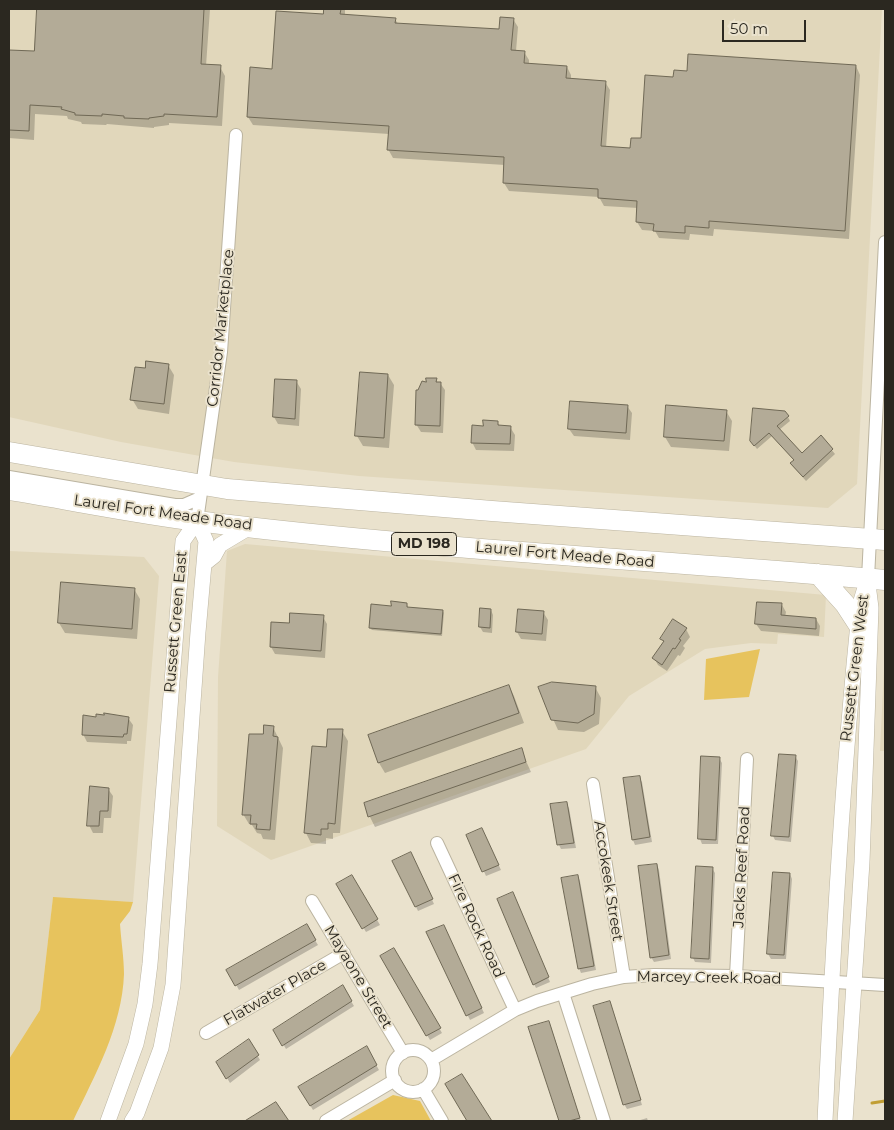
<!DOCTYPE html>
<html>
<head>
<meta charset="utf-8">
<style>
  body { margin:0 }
  #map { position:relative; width:894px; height:1130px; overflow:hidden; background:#eae2cd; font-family:Montserrat,sans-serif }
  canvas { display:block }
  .frame { position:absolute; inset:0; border:10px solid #2b2820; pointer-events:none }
  .scale { position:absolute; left:722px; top:20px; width:84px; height:22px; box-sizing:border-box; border:2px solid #2b2820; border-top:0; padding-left:6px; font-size:15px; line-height:18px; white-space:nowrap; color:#2b2820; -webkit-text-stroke:4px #eae2cd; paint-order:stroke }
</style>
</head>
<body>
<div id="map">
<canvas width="894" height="1130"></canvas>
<div class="frame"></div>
<div class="scale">50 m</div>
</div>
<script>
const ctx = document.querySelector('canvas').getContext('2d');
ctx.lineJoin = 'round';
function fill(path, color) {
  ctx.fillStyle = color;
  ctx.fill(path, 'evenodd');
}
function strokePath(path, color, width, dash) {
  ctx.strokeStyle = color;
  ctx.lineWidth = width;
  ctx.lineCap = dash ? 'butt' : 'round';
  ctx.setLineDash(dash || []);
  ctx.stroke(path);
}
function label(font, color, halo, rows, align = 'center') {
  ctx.font = font + ' Montserrat,sans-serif';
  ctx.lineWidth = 4;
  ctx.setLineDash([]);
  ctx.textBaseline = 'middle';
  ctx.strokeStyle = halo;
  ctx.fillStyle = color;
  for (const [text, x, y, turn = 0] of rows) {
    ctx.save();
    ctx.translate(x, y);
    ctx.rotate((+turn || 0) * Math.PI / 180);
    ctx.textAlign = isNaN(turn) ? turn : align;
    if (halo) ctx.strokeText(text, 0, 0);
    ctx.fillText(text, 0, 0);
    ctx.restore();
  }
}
const built = new Path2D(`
  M 9,9 L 882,9 L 857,484 L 828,508 L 359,476 L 234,462 L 121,442 L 9,417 Z
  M 245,544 L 826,595 L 824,637 L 778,634 L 777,644 L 751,643 L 705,649 L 629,696 L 586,749 L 271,860 L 217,826 L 218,677 L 227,551 Z
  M 9,551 L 144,557 L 159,576 L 133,902 L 53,898 L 40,1010 L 9,1059 Z
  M 885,648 L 885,751 L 880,751 Z`);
const green = new Path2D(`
  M 760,649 L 749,697 L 704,700 L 706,659 Z
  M 53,897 L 133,902 L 130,911 L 120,924 C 121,940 124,958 124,974 C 122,1027 95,1075 73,1121 L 9,1121 L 9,1059 L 40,1010 Z
  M 393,1095 L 420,1101 L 431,1121 L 347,1121 Z`);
const shadow = new Path2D(`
  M 38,9 L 210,9 L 206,66 L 220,67 L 225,76 L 222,126 L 169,123 L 169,125 L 154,127 L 154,128 L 107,124 L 106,125 L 82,124 L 81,122 L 68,119 L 67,116 L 35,114 L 34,140 L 9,138 L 9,51 L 35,53 Z
  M 325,9 L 345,9 L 345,16 L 395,19 L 398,24 L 500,31 L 513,19 L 518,27 L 516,51 L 524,52 L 529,60 L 529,64 L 567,67 L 571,75 L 571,80 L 605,82 L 610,90 L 606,148 L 631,149 L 642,140 L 675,78 L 856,66 L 860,75 L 849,239 L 714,229 L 713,236 L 690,234 L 689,240 L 659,238 L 655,231 L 642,230 L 637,222 L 638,208 L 604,206 L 599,197 L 509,191 L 504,183 L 505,165 L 393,158 L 388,149 L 389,134 L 253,125 L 248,117 L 273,70 L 325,15 Z
  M 168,365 L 174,375 L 169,414 L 138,409 L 132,399 L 146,370 Z
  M 388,375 L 394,385 L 389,448 L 363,446 L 357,436 Z
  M 436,380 L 438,383 L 440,383 L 445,390 L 443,433 L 421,432 L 416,424 L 427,383 Z
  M 296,381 L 301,389 L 299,426 L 278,424 L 274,417 Z
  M 627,406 L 632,413 L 630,440 L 574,436 L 569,429 Z
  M 726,411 L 732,421 L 729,451 L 671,447 L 665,437 Z
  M 788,417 L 790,421 L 779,430 L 802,455 L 821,437 L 835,454 L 806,481 L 791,464 L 795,461 L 772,436 L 757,449 L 754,445 Z
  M 497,422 L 500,427 L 510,427 L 515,435 L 514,451 L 476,450 L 472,442 L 484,427 Z
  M 134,589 L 140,599 L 137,639 L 65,633 L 59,623 Z
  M 407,604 L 408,608 L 443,611 L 444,613 L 442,636 L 372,630 L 370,628 L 392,607 Z
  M 782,605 L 786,612 L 785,617 L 816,619 L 820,626 L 819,636 L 761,631 L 756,624 Z
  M 491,610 L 493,615 L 492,633 L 483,632 L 480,627 Z
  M 543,612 L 548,620 L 546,641 L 521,639 L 517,632 Z
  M 323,617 L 327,624 L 325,658 L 275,654 L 271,647 L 290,625 Z
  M 686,629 L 690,637 L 683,646 L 685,648 L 680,656 L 678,655 L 667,671 L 658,665 L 654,658 L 664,643 L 662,639 Z
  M 509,686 L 514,696 L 524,723 L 385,773 L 379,763 L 370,735 Z
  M 595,687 L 601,698 L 599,724 L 584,732 L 558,730 L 553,719 Z
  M 97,718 L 128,718 L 133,725 L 131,741 L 127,741 L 127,744 L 87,742 L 83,734 Z
  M 273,727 L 283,748 L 275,840 L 263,839 L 261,834 L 257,833 L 252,825 L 249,824 L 243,814 Z
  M 342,731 L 348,741 L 340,833 L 333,833 L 333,839 L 326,838 L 326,844 L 311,843 L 306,833 L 327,748 Z
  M 521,750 L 531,772 L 375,827 L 370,817 L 365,804 Z
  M 795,756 L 798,761 L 791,842 L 775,840 L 773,836 Z
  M 719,758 L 722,763 L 718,844 L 702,844 L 700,839 Z
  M 639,778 L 642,782 L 652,842 L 635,845 L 633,840 L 624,779 Z
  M 108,789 L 113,796 L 111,818 L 104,818 L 103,833 L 93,833 L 89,825 Z
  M 566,803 L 569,808 L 576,848 L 561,849 L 559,845 Z
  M 484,834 L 501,870 L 486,876 L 468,836 Z
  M 413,859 L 434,904 L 418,911 L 394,861 Z
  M 657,865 L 659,870 L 671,959 L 654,962 L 651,957 Z
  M 712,868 L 715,873 L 711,963 L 695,962 L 693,958 Z
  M 774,873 L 790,874 L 792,879 L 786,959 L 771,959 L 768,954 Z
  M 352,876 L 380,925 L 366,932 L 338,885 Z
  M 578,876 L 580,881 L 596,970 L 581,973 L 579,968 Z
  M 515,898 L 550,982 L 536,988 L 534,984 Z
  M 306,926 L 318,945 L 239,990 L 228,970 Z
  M 446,931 L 484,1013 L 470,1020 L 427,933 Z
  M 394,950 L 442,1033 L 430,1040 L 381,956 Z
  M 342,986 L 354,1006 L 286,1049 L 275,1030 Z
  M 610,1002 L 642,1105 L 627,1109 L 624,1104 Z
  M 549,1022 L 551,1027 L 581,1121 L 560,1121 L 530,1028 Z
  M 249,1041 L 260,1060 L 230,1083 L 218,1063 Z
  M 366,1047 L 379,1070 L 313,1110 L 299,1087 Z
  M 647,1118 L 648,1121 L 637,1121 Z`);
const stream = new Path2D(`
  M 872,1103 L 885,1101`);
const building = new Path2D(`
  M 37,9 L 204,9 L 201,64 L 221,65 L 217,117 L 164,114 L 164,116 L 149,118 L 149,119 L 124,118 L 124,116 L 102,114 L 102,116 L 75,115 L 75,113 L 61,109 L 62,107 L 30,105 L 29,131 L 9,130 L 9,50 L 34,51 Z
  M 324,9 L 341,9 L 340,14 L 396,18 L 395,23 L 499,29 L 500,17 L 514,18 L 511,50 L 525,51 L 524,63 L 567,66 L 566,78 L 606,81 L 601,146 L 630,148 L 631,138 L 641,138 L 645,75 L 673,77 L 674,70 L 687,71 L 688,54 L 856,65 L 845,231 L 709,221 L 709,228 L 685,226 L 685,233 L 653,231 L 654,224 L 636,222 L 637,201 L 598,198 L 598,189 L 503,183 L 504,157 L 387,150 L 389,126 L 247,117 L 250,67 L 272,69 L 276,11 L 323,14 Z
  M 146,361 L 169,364 L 164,404 L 130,400 L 135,367 L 145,368 Z
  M 360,372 L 388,374 L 384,438 L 355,436 Z
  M 426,378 L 437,378 L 436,382 L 441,382 L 440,426 L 415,425 L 416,390 L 418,390 L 422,381 L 426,382 Z
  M 275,379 L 297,380 L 295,419 L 273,417 Z
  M 570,401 L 628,405 L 626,433 L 568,429 Z
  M 666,405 L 727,410 L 724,441 L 664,437 Z
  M 753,408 L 785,411 L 789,416 L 777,426 L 802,453 L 821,435 L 833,449 L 803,477 L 790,463 L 794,460 L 769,433 L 754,446 L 750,441 Z
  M 483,420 L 498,421 L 498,425 L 511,426 L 510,444 L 471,443 L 472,425 L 483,426 Z
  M 61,582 L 135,588 L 132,629 L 58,623 Z
  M 391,601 L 407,603 L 407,607 L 443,610 L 441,634 L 369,628 L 371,604 L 391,606 Z
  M 757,602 L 782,603 L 781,615 L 816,618 L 816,629 L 755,624 Z
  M 480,608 L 491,609 L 490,628 L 479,627 Z
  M 518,609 L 544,611 L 542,634 L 516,632 Z
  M 290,613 L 324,615 L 321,651 L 270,647 L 271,622 L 289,623 Z
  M 673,619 L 687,628 L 679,639 L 681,640 L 675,649 L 673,648 L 662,665 L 652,658 L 664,641 L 660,639 Z
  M 552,682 L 596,686 L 594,714 L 578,723 L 551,720 L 538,687 Z
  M 509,685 L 519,713 L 378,763 L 368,735 Z
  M 104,713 L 129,717 L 127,734 L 124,734 L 123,737 L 82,735 L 83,715 L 96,717 L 96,714 L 104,715 Z
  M 264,725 L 274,726 L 273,736 L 278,737 L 270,830 L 256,829 L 257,824 L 250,824 L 251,815 L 242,815 L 249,734 L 263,734 Z
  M 328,729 L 343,729 L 335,824 L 328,823 L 328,829 L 321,829 L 321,835 L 304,833 L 312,746 L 326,747 Z
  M 522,748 L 526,762 L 368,817 L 364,803 Z
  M 779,754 L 796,755 L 789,837 L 771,836 Z
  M 701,756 L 720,757 L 716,840 L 698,839 Z
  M 640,776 L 650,837 L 632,840 L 623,778 Z
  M 90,786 L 109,788 L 108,811 L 100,811 L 99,826 L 87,826 Z
  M 567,802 L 574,843 L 557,845 L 550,804 Z
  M 482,828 L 499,865 L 482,872 L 466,835 Z
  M 411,852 L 433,899 L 415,907 L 392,861 Z
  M 657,864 L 669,955 L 650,958 L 638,866 Z
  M 696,866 L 713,867 L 709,959 L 691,958 Z
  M 773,872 L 790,873 L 784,955 L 767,954 Z
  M 352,875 L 378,919 L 362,929 L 336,884 Z
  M 578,875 L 594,966 L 578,969 L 561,878 Z
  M 513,892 L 549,977 L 533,985 L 497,899 Z
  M 307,924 L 316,940 L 235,986 L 226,970 Z
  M 444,925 L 482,1008 L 466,1016 L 426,932 Z
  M 394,948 L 441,1028 L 426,1036 L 380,956 Z
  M 343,985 L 352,1001 L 282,1046 L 273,1030 Z
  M 610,1001 L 641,1100 L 623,1105 L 593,1006 Z
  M 549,1021 L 580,1118 L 569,1121 L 559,1121 L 528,1027 Z
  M 249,1039 L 259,1055 L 226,1079 L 216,1062 Z
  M 367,1046 L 377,1065 L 310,1106 L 298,1087 Z
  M 462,1074 L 492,1121 L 467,1121 L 445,1084 Z
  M 276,1102 L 289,1121 L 245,1121 Z`);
const minor = new Path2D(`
  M 9,477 L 175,505 L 184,505 L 200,498
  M 197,521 L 221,352 L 236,135
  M 868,578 L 885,242
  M 593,784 L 624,977
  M 437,843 L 515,1010
  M 312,901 L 403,1053
  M 736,976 L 747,759
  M 563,993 L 604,1121
  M 206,1033 L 344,953
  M392 1071a21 21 0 1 1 42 0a21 21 0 1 1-42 0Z
  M 431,1060 L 515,1010 L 537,1001 L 592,984 L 624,977 L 654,975 L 736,976 L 885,985
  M 423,1089 L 442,1121
  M 326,1121 L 395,1080`);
const tertiary = new Path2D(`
  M 204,564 L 214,556 L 220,545 L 250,527
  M 108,1121 L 136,1044 L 145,1004 L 150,964 L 183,541 L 197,521 L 206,541 L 198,632 L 173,985 L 161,1048 L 137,1113 L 132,1121
  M 825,1121 C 833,948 842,776 860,604 L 868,578
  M 845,1121 L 862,862 L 871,608 L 868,584`);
const primary = new Path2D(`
  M 9,452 L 227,489 L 492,511 L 885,540
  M 9,490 C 71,500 134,513 197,521 C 425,550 656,559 885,580
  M 818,574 L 845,604 L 858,624`);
const shields = [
  [424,544,65]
];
const shieldNames = [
  ["MD 198",424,544]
];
const streetNames = [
  ["Corridor Marketplace",221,328,-84],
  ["Laurel Fort Meade Road",163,513,8],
  ["Laurel Fort Meade Road",565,555,5],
  ["Russett Green East",176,622,-85],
  ["Russett Green West",855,668,-83],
  ["Jacks Reef Road",742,867,-87],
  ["Accokeek Street",608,881,81],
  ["Fire Rock Road",476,926,65],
  ["Mayaone Street",358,977,59],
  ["Marcey Creek Road",709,978,1],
  ["Flatwater Place",275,993,-30]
];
fill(built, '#e1d7bb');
fill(green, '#e7c35d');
fill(shadow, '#0003');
strokePath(stream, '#c19e33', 3);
fill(building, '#b3ab97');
strokePath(building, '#706956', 1);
strokePath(minor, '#bbb4a0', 14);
strokePath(tertiary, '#bbb4a0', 16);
strokePath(primary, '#bbb4a0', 21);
strokePath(minor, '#fff', 12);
strokePath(tertiary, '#fff', 15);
strokePath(primary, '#fff', 20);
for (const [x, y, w] of shields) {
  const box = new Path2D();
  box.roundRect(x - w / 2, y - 11.5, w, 23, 4);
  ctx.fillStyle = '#eae2cd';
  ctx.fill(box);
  strokePath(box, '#2b2820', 1);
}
label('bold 14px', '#2b2820', null, shieldNames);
label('15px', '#2b2820', '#eae2cd', streetNames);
</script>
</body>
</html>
